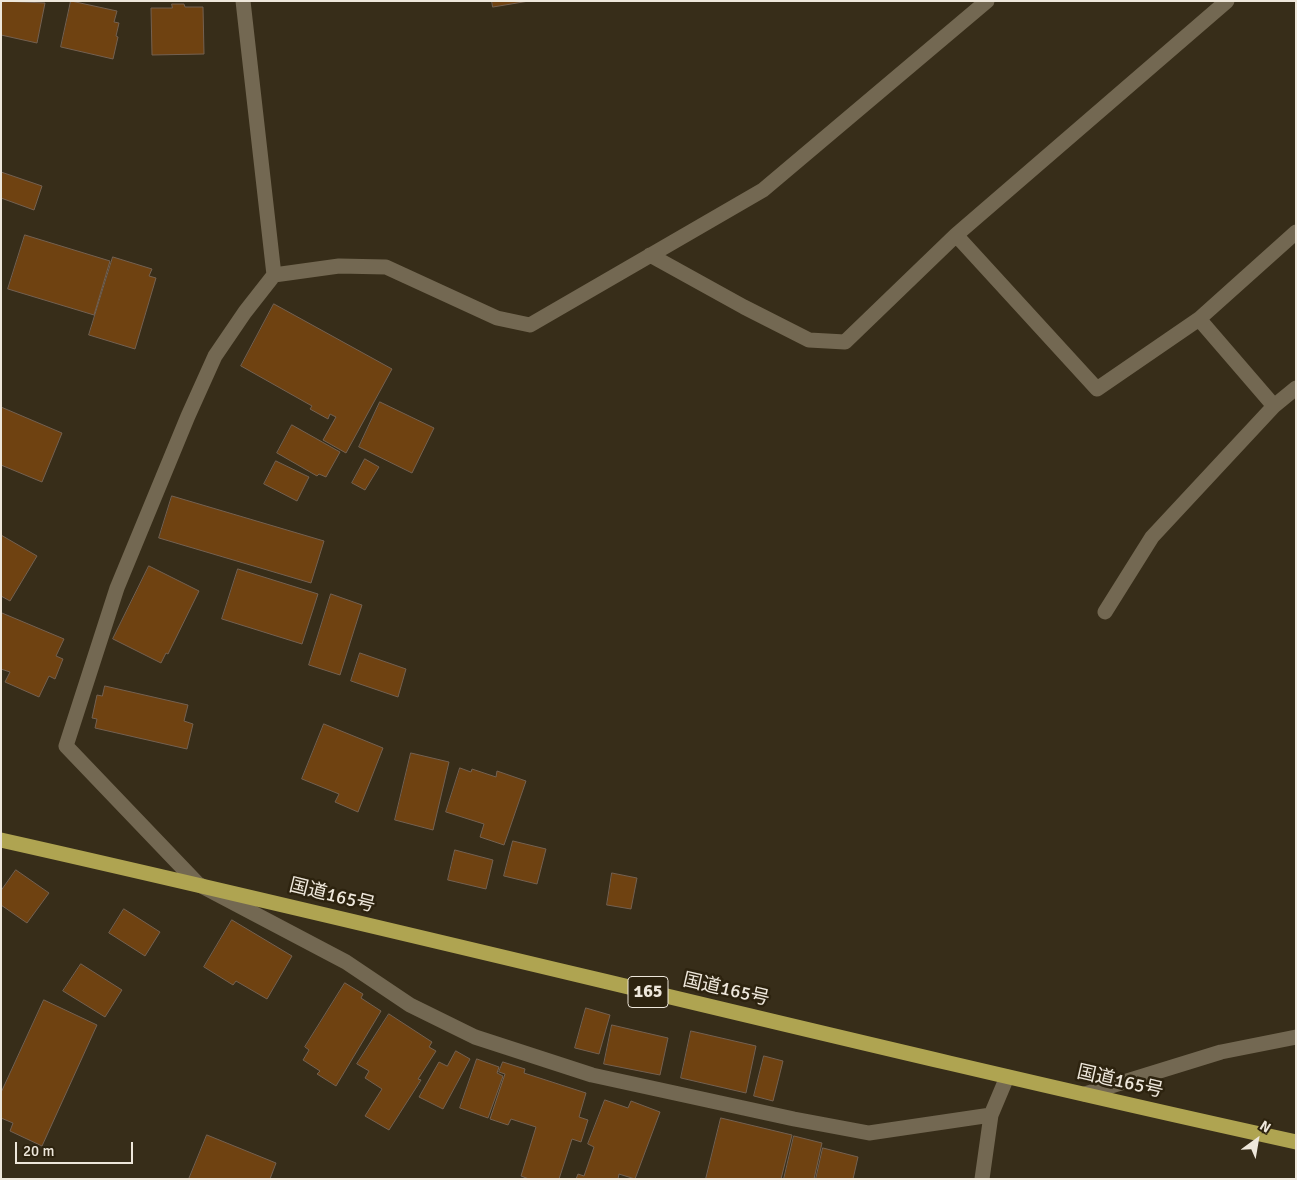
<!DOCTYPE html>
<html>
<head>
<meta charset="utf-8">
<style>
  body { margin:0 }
  #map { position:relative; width:1297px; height:1180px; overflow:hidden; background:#372d19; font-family:Signika,sans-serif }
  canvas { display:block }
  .frame { position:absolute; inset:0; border:2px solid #eee7db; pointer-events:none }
  .north { position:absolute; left:1232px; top:1115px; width:50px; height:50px; -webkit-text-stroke:4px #2d230f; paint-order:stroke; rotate:32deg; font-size:14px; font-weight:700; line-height:20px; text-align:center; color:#eee7db }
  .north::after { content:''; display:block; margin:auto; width:18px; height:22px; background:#eee7db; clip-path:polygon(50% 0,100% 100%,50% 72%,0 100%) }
  .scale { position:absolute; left:15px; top:1142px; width:118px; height:22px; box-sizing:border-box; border:2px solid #eee7db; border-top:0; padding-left:6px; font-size:15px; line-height:18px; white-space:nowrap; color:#eee7db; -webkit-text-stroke:4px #2d230f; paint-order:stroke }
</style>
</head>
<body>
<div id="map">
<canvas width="1297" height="1180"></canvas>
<div class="frame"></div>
<div class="north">N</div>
<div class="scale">20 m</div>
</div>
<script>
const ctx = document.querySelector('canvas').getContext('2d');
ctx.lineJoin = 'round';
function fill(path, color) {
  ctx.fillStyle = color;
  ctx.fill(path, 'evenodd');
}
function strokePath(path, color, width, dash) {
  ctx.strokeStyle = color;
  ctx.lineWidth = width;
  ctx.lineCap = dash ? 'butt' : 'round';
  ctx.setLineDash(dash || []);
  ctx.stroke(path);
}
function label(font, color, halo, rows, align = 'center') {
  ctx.font = font + ' Signika,"Noto Sans JP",sans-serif';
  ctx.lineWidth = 5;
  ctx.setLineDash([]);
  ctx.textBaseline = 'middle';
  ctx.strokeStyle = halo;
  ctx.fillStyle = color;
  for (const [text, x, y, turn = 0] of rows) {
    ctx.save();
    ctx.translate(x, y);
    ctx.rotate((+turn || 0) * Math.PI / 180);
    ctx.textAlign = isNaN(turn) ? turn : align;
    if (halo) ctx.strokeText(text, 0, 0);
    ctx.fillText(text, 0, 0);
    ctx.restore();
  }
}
const building = new Path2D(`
  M 1,1 L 45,3 L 37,43 L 1,35 Z
  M 71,1 L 117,11 L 114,22 L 119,23 L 116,36 L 118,37 L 113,59 L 61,47 Z
  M 492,1 L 529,1 L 493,7 Z
  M 172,4 L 184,4 L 185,7 L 203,7 L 204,54 L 152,55 L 151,8 L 172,8 Z
  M 1,172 L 42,186 L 34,210 L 1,198 Z
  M 25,235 L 110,261 L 94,315 L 8,289 Z
  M 113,257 L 152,269 L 149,276 L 156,278 L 135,349 L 89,335 Z
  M 274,304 L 392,369 L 346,453 L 323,440 L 336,417 L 330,414 L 328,419 L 310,409 L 312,406 L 241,366 Z
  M 380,402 L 434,428 L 412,473 L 359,447 Z
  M 1,407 L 62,433 L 42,482 L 1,465 Z
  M 292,425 L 340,452 L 326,477 L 319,474 L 317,476 L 277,453 Z
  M 365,459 L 379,467 L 365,490 L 352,483 Z
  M 276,461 L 309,477 L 297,501 L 264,484 Z
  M 172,496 L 324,541 L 311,583 L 159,538 Z
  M 1,535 L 37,556 L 10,601 L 1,596 Z
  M 149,566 L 199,591 L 168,654 L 166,653 L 161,663 L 113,639 Z
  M 238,569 L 318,594 L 302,644 L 222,619 Z
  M 331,594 L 362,605 L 340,675 L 309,665 Z
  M 2,613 L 64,639 L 56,656 L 63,659 L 55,679 L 49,676 L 39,697 L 5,682 L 10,672 L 1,669 Z
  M 360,653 L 406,669 L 398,697 L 351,681 Z
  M 105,686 L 188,705 L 184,721 L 193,724 L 187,749 L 95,728 L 97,719 L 92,718 L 97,695 L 102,696 Z
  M 324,724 L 383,748 L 358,812 L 335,802 L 339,794 L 302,779 Z
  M 411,753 L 449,762 L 433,830 L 395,820 Z
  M 460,768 L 471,772 L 472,769 L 496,777 L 497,771 L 526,781 L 504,845 L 480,837 L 484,824 L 446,812 Z
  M 513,841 L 546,849 L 537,884 L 504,876 Z
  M 455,850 L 493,860 L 486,889 L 448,880 Z
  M 16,870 L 49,893 L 27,923 L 1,905 L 1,891 Z
  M 612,873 L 637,878 L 631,909 L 607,905 Z
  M 124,909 L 160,932 L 145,956 L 109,933 Z
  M 232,920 L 292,956 L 267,999 L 236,981 L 233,985 L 204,967 Z
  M 81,964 L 122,990 L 105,1017 L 63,991 Z
  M 345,983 L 363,994 L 361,998 L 381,1011 L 336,1086 L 317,1074 L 320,1071 L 303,1060 L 309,1050 L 305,1047 Z
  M 44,1000 L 97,1025 L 42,1146 L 10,1131 L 13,1123 L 1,1118 L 1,1093 Z
  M 586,1008 L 610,1015 L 599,1054 L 575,1048 Z
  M 389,1014 L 432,1042 L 429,1047 L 436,1051 L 418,1079 L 421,1080 L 389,1130 L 365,1116 L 382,1089 L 365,1078 L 369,1071 L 357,1064 Z
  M 612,1025 L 668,1038 L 660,1075 L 604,1064 Z
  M 691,1031 L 756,1046 L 746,1093 L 681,1078 Z
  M 456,1051 L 470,1059 L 443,1109 L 419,1097 L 439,1062 L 447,1066 Z
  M 764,1056 L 783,1061 L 773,1101 L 754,1096 Z
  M 477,1059 L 499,1067 L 497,1073 L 503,1076 L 488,1118 L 460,1108 Z
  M 503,1062 L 525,1069 L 524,1073 L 586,1093 L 579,1117 L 588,1120 L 581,1142 L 572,1139 L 559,1179 L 529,1179 L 521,1176 L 536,1127 L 511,1119 L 508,1125 L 490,1119 L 505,1074 L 499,1072 Z
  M 605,1100 L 628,1108 L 631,1101 L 660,1112 L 635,1179 L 619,1174 L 618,1179 L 576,1179 L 578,1174 L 584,1176 L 594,1147 L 588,1144 Z
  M 721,1118 L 792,1135 L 781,1179 L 706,1179 Z
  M 207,1135 L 276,1163 L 270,1179 L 189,1179 Z
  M 794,1136 L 822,1143 L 814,1179 L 784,1179 Z
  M 823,1148 L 858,1157 L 853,1179 L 816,1179 Z`);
const street = new Path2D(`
  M 243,1 L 274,275 L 245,312 L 215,356 L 188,416 L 117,588 L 66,746 L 198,884 L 346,962 L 410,1005 L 475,1037 L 592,1075 L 794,1119 L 869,1133 L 991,1115
  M 956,235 L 1097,389 L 1199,319 L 1296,232
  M 650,255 L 744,307 L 809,340 L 845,342 L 956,235 L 1227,1
  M 274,275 L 339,266 L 386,267 L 497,318 L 530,325 L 763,190 L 987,1
  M 1199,319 L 1274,406
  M 1105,612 L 1152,537 L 1274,406 L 1296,388
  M 1085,1094 L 1221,1052 L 1296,1037
  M 982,1179 L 991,1115 L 1007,1077`);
const highway = new Path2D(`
  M 1,840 C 434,937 863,1047 1296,1142`);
const shields = [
  [648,992,40]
];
const shieldNames = [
  ["165",648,992]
];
const streetNames = [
  ["国道165号",332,896,14],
  ["国道165号",726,990,13],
  ["国道165号",1120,1082,13]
];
fill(building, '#6f4211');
strokePath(building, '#746151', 1);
strokePath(street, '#736852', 15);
strokePath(highway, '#afa451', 15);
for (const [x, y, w] of shields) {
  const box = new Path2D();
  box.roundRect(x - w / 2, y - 15.5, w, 31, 4);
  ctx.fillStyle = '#2d230f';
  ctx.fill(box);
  strokePath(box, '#eee7db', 1);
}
label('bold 18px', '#eee7db', null, shieldNames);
label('19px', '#eee7db', '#2d230f', streetNames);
</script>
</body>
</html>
